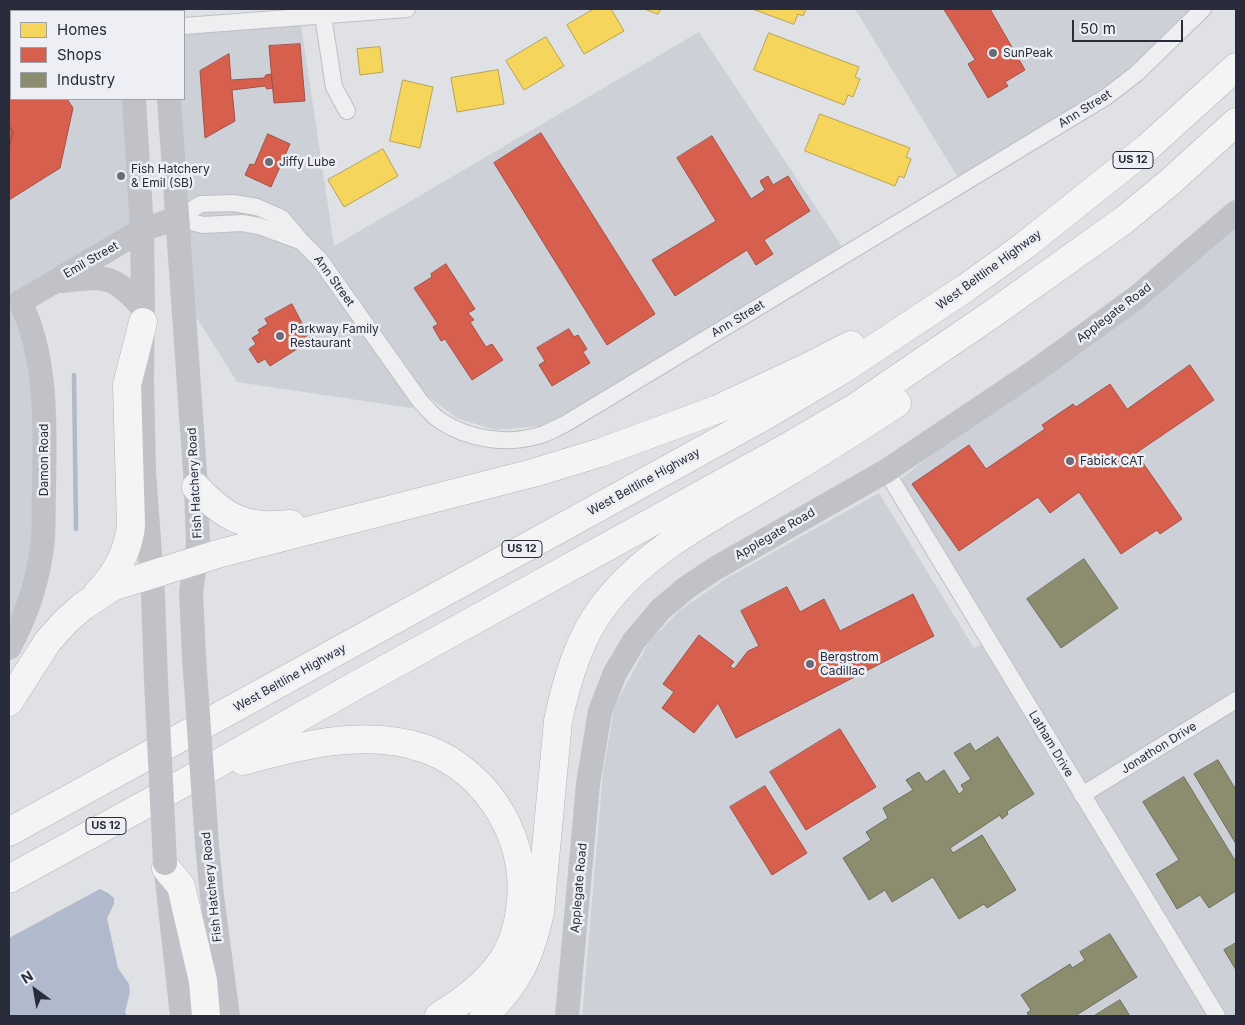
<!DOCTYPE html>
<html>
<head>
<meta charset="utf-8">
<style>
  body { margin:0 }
  #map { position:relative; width:1245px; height:1025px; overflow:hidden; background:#e0e1e4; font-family:Inter,sans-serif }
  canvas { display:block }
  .frame { position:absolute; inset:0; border:10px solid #292d3b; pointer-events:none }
  .legend { position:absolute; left:10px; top:10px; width:175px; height:90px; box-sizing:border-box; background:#edeff4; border:1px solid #9fa1aa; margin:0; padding:6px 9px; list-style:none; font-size:15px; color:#292d3b }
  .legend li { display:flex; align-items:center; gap:10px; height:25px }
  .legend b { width:25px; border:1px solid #9fa1aa }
  .north { position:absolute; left:10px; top:965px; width:50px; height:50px; -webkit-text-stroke:4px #edeff4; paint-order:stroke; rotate:328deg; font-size:14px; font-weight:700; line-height:20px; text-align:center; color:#292d3b }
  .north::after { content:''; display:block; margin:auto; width:18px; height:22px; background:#292d3b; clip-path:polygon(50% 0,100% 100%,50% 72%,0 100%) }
  .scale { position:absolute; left:1072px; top:20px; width:111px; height:22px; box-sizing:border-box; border:2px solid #292d3b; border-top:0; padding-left:6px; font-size:15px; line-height:18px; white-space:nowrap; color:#292d3b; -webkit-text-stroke:4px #edeff4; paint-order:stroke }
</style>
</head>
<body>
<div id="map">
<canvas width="1245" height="1025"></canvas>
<div class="frame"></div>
<ul class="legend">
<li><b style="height:14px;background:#f6d55c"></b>Homes</li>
<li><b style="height:14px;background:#d6604d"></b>Shops</li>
<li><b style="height:14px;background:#8c8c6e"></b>Industry</li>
</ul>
<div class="north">N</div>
<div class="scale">50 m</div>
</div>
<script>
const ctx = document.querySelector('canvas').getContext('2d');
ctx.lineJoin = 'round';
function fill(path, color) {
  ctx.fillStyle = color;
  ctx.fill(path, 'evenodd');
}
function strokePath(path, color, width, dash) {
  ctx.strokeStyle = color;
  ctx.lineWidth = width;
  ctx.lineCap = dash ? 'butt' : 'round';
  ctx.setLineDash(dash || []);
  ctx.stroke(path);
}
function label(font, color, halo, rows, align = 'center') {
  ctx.font = font + ' Inter,sans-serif';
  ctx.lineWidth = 5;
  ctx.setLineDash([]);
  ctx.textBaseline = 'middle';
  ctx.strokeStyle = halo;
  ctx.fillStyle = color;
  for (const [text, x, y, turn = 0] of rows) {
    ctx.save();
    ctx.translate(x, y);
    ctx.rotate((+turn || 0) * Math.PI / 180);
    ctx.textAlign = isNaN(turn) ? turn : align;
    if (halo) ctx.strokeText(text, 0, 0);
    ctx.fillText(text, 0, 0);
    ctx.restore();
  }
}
const built = new Path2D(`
  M 9,9 L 128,9 L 128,11 L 11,11 L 11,99 L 134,99 L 142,230 L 20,302 L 28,318 L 43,526 L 9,648 Z
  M 855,9 L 1203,9 L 1136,74 L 962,184 Z
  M 300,18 L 334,246 L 699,32 L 847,254 L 565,424 L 495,430 L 457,418 L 429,397 L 411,408 L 237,382 L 182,294 L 169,99 L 184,99 L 184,26 Z
  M 1236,212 L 1236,1016 L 582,1016 L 603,773 L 614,707 L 649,642 L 680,610 L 727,578 L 879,493 L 974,648 L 997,637 L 901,479 Z`);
const water = new Path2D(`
  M 100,889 L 108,893 L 114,898 L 114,904 L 107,918 L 118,968 L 129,984 L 130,992 L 125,1012 L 127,1016 L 9,1016 L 9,938 Z`);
const homes = new Path2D(`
  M 594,9 L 611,9 L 624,31 L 584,54 L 567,25 Z
  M 645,9 L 661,9 L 658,14 Z
  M 753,9 L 806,9 L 803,16 L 798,14 L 794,24 Z
  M 769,33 L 859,67 L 855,77 L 860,79 L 853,97 L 848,95 L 844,105 L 754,70 Z
  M 546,37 L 564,66 L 524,90 L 506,61 Z
  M 380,47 L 383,72 L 360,75 L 357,49 Z
  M 498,70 L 504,104 L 457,112 L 451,78 Z
  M 403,80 L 433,87 L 420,148 L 390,141 Z
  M 820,114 L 910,148 L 906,157 L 911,159 L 904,178 L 899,176 L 895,186 L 805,151 Z
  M 383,149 L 398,176 L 344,207 L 328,180 Z`);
const shops = new Path2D(`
  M 9,9 L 22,9 L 18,11 L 11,11 L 11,15 L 9,17 Z
  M 944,9 L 990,9 L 1025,70 L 1005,82 L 1008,86 L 988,98 L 968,64 L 975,60 Z
  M 300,44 L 305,101 L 274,103 L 269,46 Z
  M 229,54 L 231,80 L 264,78 L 266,75 L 271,74 L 273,88 L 267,89 L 265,86 L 232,90 L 235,121 L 205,138 L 200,71 Z
  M 11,78 L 11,99 L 67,99 L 73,108 L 60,168 L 9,200 L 9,148 L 13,132 L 9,125 L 9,80 Z
  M 9,125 L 13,132 L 9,148 Z
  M 541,133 L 655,314 L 607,345 L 494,163 Z
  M 268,134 L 290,144 L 271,187 L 245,175 L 250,164 L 254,165 Z
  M 712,136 L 751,199 L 765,190 L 760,181 L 768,176 L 773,185 L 788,176 L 810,211 L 764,240 L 773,254 L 756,265 L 747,250 L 675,296 L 652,260 L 716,221 L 677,158 Z
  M 446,264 L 475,309 L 468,313 L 474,320 L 470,322 L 486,347 L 492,344 L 503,360 L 472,380 L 445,339 L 441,341 L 433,327 L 438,324 L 414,288 L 432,277 L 431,274 Z
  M 292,304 L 308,335 L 294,344 L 297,349 L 270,366 L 265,359 L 258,363 L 249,349 L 256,344 L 252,338 L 260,333 L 258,330 L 268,324 L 265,319 Z
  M 569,329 L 574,337 L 578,335 L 587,349 L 583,352 L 590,363 L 552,386 L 539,365 L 545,361 L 537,348 Z
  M 1190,365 L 1214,400 L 1136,453 L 1182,519 L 1160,534 L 1157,530 L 1121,554 L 1079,492 L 1050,513 L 1038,497 L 959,551 L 912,484 L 969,445 L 986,469 L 1045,429 L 1042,425 L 1073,404 L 1076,407 L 1110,384 L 1127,409 Z
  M 787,587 L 800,612 L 824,599 L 840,631 L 913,594 L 934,636 L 736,738 L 718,703 L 694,733 L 662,708 L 674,692 L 663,684 L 699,635 L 734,662 L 730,666 L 734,669 L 748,651 L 759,646 L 741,611 Z
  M 840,729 L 876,787 L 806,830 L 770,772 Z
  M 765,786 L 807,853 L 772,875 L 730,807 Z`);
const industry = new Path2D(`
  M 1084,559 L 1118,608 L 1061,648 L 1027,599 Z
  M 998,737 L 1034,794 L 1007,811 L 1008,814 L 1002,819 L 1000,815 L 950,848 L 953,853 L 982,835 L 1016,890 L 987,908 L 984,904 L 959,919 L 933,877 L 892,902 L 885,890 L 869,900 L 843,858 L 871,840 L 866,832 L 888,818 L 883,808 L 913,790 L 906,780 L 919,772 L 926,782 L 944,770 L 959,794 L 964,790 L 961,785 L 971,779 L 954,753 L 970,743 L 975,751 Z
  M 1218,760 L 1236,790 L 1236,844 L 1194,774 Z
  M 1184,777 L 1236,862 L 1236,891 L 1209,908 L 1200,895 L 1177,909 L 1156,874 L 1179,860 L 1143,802 Z
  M 1110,934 L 1137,977 L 1075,1016 L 1029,1016 L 1027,1013 L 1031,1010 L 1021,995 L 1070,964 L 1072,968 L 1085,960 L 1080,952 Z
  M 1236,943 L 1236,970 L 1224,950 Z
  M 1120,1000 L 1130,1016 L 1094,1016 Z`);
const stream = new Path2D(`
  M 74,375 L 76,529`);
const street = new Path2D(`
  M 323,16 L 334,87 L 347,111
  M 184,26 L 407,9
  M 177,218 L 201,204 L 233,203 L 257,207 L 282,218 L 302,242 L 320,260 L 420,401 C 426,407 432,415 439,420 C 469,440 509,446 544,434 C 551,431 558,427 565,424 L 1106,97 L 1136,74 L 1203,9
  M 177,218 L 203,225 L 242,223 L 259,226 L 300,241
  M 886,471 L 1217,1016
  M 1082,795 L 1236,700`);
const secondary = new Path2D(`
  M 128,9 L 128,11
  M 163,9 L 163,11
  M 134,99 L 142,230 L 143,308 L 142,379 L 144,472 L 153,595 L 156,680
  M 169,99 L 196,487 L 198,544 L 191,592 L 194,657
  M 62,281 C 107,276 112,274 143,308
  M 9,648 C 25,619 36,587 41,554 C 45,533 43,511 44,489 C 45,429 48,357 20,302 L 142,230 L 177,218
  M 207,844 L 212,896 L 228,1016
  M 165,863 L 182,1016
  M 567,1016 L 588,784 L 600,711 L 615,673 L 634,641 L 661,609 L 686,588 L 716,568 L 886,471 L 1038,369 L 1137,297 L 1236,212`);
const highway = new Path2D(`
  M 196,487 C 226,519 246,529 291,524
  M 97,594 C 115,575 128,553 131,526 L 127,385 L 143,322
  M 9,702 L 48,641 L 66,621 L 82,607 L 112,587 L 221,553 L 533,473 L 599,453 L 718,409 L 810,366 L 851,345
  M 243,761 C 301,745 367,728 426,749 C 490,773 530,842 520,910 C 518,924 514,940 507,953 C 491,981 466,1000 439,1016
  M 9,832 L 768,414 L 842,370 L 967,287 L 1024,246 L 1148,147 L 1236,67
  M 166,868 L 181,886 L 203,981 L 206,1016
  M 9,879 L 150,802 L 353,687 L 784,449 L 856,407 L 995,312 L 1124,220 L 1170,182 L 1236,122
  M 484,1016 C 518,984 530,957 540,912 L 558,721 C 566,683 578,640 602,608 C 642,553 707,520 765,486 C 810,459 853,432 897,403`);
const secondaryBridge = new Path2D(`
  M 194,657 L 207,844
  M 156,680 L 165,863`);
const markers = [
  [993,53,5,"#696c76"],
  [269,162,5,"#696c76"],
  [121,176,5,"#696c76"],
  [280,336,5,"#696c76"],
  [1070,461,5,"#696c76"],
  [810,664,5,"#696c76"]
];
const shields = [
  [1133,160,40],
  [522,549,40],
  [106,826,40]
];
const shieldNames = [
  ["US 12",1133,160],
  ["US 12",522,549],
  ["US 12",106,826]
];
const poiNames = [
  ["SunPeak",1003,53],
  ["Jiffy Lube",279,162],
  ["Fish Hatchery",131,169],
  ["& Emil (SB)",131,183],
  ["Parkway Family",290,329],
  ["Restaurant",290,343],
  ["Fabick CAT",1080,461],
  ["Bergstrom",820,657],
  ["Cadillac",820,671]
];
const streetNames = [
  ["Ann Street",1085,109,-32],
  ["Emil Street",91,260,-30],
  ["West Beltline Highway",989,270,-36],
  ["Ann Street",334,281,54],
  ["Applegate Road",1114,313,-37],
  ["Ann Street",738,319,-31],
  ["Damon Road",44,460,-90],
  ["West Beltline Highway",644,482,-29],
  ["Fish Hatchery Road",195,483,-93],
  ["Applegate Road",775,534,-30],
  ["West Beltline Highway",290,678,-29],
  ["Latham Drive",1051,744,59],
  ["Jonathon Drive",1159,748,-32],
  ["Fish Hatchery Road",212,887,-96],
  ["Applegate Road",579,888,-85]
];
fill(built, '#ced0d7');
fill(water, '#b0bacc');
fill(homes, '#f6d55c');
strokePath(homes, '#b8a352', 1);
fill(shops, '#d6604d');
strokePath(shops, '#a25148', 1);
fill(industry, '#8c8c6e');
strokePath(industry, '#6e705f', 1);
strokePath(stream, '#b0bacc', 4.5);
strokePath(street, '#bebfc2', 18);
strokePath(highway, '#b3b4b8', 29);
strokePath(street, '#efeff1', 16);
strokePath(secondary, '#c1c2c7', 24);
strokePath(highway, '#f4f4f5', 28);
strokePath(secondaryBridge, '#c1c2c7', 24);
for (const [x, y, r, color] of markers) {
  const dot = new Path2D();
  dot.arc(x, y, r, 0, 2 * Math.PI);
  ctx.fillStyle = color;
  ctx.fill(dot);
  strokePath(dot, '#edeff4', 2);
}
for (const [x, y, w] of shields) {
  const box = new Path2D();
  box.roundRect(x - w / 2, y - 8.5, w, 17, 4);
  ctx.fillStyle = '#edeff4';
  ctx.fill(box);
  strokePath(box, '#292d3b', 1);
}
label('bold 11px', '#292d3b', null, shieldNames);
label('12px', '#292d3b', '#edeff4', poiNames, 'left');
label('12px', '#292d3b', '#edeff4', streetNames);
</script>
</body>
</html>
